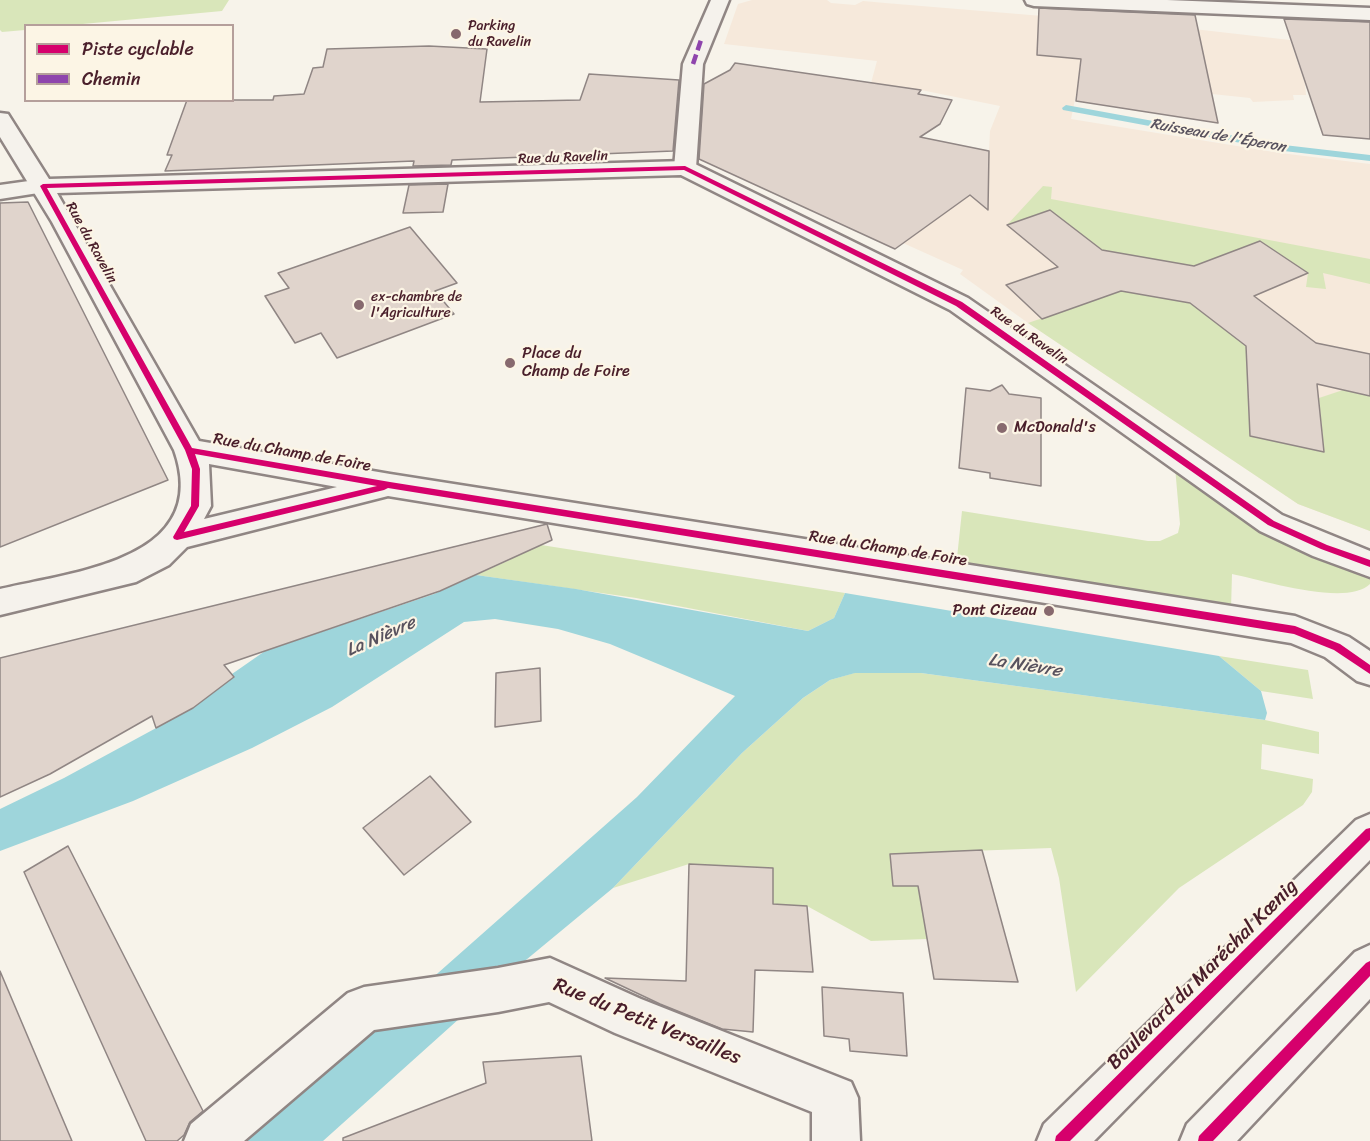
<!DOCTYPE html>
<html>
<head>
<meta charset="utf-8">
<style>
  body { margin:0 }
  #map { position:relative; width:1370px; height:1141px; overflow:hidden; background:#f7f3ea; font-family:Sriracha,sans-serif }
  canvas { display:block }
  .legend { position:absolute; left:24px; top:24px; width:210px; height:78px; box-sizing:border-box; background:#fcf5e5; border:2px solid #b59f9b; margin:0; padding:8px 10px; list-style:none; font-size:18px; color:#4a1f2b }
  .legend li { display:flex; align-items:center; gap:12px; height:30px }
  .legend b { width:30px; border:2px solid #b59f9b }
</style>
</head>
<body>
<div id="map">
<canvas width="1370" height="1141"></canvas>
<ul class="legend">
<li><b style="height:8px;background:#d6006c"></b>Piste cyclable</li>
<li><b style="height:8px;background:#8e44ad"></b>Chemin</li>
</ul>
</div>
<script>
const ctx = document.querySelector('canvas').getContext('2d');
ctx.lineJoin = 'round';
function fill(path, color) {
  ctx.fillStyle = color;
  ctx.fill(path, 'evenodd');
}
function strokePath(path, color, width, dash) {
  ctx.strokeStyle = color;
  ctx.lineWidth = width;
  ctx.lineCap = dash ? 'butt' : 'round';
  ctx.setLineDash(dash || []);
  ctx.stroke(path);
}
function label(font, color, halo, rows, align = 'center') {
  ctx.font = font + ' Sriracha,sans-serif';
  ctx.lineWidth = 4.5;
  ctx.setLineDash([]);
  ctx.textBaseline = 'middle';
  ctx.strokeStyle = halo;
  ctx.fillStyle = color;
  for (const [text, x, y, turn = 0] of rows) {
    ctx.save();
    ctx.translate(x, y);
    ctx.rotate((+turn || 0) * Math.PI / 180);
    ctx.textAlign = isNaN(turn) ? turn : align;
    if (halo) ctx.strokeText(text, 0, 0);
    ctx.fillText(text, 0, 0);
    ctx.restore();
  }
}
const built = new Path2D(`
  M 752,0 L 827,0 L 831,3 L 855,5 L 863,1 L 885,3 L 1176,27 L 1290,40 L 1305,84 L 1306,95 L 1293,95 L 1294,100 L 1253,102 L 1250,98 L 1079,80 L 1071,119 L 1280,153 L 1370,164 L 1370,531 L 1298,504 L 1028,323 L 960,274 L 963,270 L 903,243 L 989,151 L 990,131 L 1000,106 L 921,90 L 871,83 L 877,61 L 724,44 L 738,4 Z`);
const green = new Path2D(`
  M 0,0 L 229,0 L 222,11 L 72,25 L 26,26 L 25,30 L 2,32 L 0,30 Z
  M 1043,186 L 1052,187 L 1051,199 L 1370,259 L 1370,284 L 1323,273 L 1326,289 L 1306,287 L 1308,273 L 1260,241 L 1195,266 L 1102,250 L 1050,210 L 1007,225 Z
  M 1121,291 L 1190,303 L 1246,346 L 1250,436 L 1324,452 L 1319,398 L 1343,390 L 1370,396 L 1370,531 L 1298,504 L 1028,323 Z
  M 1175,467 L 1290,546 L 1370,576 L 1370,584 C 1347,607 1262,580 1232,574 L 1231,609 L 956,567 L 962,511 L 1148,541 L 1160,541 L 1178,533 L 1180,524 Z
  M 516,541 L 845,593 L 834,618 L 808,631 L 636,598 L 476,575 L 510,560 Z
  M 1219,656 L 1308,670 L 1313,699 L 1261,691 Z
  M 854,673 L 921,673 L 1265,720 L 1319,732 L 1319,754 L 1262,744 L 1261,769 L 1313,779 L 1312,792 L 1303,805 L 1179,888 L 1076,992 L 1059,878 L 1051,848 L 890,854 L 893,886 L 918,886 L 927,939 L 871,941 L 807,906 L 773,904 L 772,868 L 689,864 L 613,888 L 742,753 L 803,698 L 830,680 Z`);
const water = new Path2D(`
  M 476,575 L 576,589 L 808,631 L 834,618 L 845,593 L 1219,656 L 1261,691 L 1267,713 L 1265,720 L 921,673 L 855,673 L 830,680 L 803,698 L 742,753 L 613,888 L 509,974 L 323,1141 L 247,1141 L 291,1098 L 421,988 L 637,797 L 735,696 L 610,644 L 558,629 L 495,619 L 464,622 L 332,707 L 252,748 L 133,801 L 0,851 L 0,809 L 64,778 L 193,708 L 232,674 L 265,651 L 434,594 Z`);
const stream = new Path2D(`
  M 1066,105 L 1284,145 L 1370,155 L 1370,161 L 1284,151 L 1063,110 L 1062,108 Z`);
const building = new Path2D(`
  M 1039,8 L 1195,15 L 1218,123 L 1076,101 L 1081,59 L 1037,55 Z
  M 1284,19 L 1370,22 L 1370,139 L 1323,135 Z
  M 429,46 L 487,49 L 480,102 L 580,100 L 589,74 L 679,80 L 673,151 L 452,160 L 451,165 L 413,166 L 414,161 L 165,171 L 172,155 L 167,155 L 187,100 L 273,100 L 274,96 L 304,94 L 313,68 L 323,67 L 327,49 Z
  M 735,63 L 921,90 L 918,94 L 952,100 L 940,124 L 920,137 L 989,151 L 988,210 L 970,195 L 895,249 L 699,159 L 704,84 L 730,70 Z
  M 448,184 L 443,212 L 403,213 L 409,185 Z
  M 28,202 L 168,480 L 0,547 L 0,203 Z
  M 1050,210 L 1102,250 L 1194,266 L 1260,241 L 1308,273 L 1254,296 L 1316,343 L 1370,354 L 1370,396 L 1317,384 L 1324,452 L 1250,436 L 1246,346 L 1190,303 L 1121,291 L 1042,319 L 1006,285 L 1058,267 L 1007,225 Z
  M 410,227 L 457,283 L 435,291 L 454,314 L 337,358 L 321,333 L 295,343 L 265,296 L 289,288 L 278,273 Z
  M 1002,385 L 1009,394 L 1041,398 L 1041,486 L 990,478 L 990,473 L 959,468 L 966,388 L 990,391 Z
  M 547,524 L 552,540 L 440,591 L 224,665 L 234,677 L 193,708 L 156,728 L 152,716 L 50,774 L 0,797 L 0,658 Z
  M 540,668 L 541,721 L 495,727 L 496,673 Z
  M 430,776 L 471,822 L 404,875 L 363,828 Z
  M 68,846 L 203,1111 L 190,1122 L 184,1135 L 177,1141 L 146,1141 L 24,872 Z
  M 982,850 L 1018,982 L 934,979 L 918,886 L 893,886 L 890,854 Z
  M 689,864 L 773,868 L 773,904 L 807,906 L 813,972 L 755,970 L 753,1032 L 722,1029 L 660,1004 L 605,978 L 686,981 Z
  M 0,971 L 72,1141 L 0,1141 Z
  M 822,987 L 903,993 L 907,1056 L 850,1051 L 849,1039 L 824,1036 Z
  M 581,1056 L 592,1141 L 343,1141 L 343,1138 L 486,1083 L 483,1062 Z`);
const minor = new Path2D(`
  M 711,0 L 729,0 L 703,64 L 696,168 L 693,173 L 685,175 L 677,173 L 674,168 L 683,64 Z
  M 1025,0 L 1167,0 L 1370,8 L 1370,20 L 1034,6 L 1027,4 Z
  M 43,179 L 51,181 L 55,186 L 51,191 L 0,199 L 0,185 Z
  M 550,958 L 641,999 L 851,1082 L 858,1098 L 860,1141 L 812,1141 L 812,1112 L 615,1033 L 549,1002 L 498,1012 L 374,1030 L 244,1141 L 184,1141 L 191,1124 L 348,993 L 364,987 L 498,968 Z`);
const major = new Path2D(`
  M 0,113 L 8,114 L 49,179 L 685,161 L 693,163 L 968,298 L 1282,515 L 1370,551 L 1370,577 L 1313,556 L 1260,531 L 950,310 L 681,175 L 57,193 L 199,441 L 390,474 L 1295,616 L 1349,637 L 1370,651 L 1370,685 L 1357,681 L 1325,657 L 1291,643 L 388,496 L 187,547 L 169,565 L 136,582 L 0,615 L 0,589 C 73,572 213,560 174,450 L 52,222 L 0,137 ZM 209,464 L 337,487 L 204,519 L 211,506 Z
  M 1370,814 L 1370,860 L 1094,1141 L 1037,1141 L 1044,1124 L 1356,820 Z
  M 1370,945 L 1370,999 L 1237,1141 L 1180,1141 L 1187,1124 L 1355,952 Z`);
const quiet = new Path2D(`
  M 693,64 L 701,40`);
const cycleway = new Path2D(`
  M 685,166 L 962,302 L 1274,521 L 1327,545 L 1370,560 L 1370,567 L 1321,549 L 1268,525 L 956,306 L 684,170 L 47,188 L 192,448 L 390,482 L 1295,626 L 1340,644 L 1370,665 L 1370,674 L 1334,650 L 1294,634 L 388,488 L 384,490 L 177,540 L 174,539 L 173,537 L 191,506 L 192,469 L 185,450 L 40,186 L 43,184 ZM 195,454 L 377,486 L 184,532 L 199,506 L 200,469 Z
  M 1370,828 L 1370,840 L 1070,1141 L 1055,1141 L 1056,1136 L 1366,829 Z
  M 1370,961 L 1370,976 L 1213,1141 L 1198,1141 L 1199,1136 L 1366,963 Z`);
const markers = [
  [456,34,6,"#87696e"],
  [359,305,6,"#87696e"],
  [510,363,6,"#87696e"],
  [1002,428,6,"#87696e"],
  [1049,611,6,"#87696e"]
];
const farPoinames = [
  ["Parking",468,26],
  ["du Ravelin",468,42],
  ["ex-chambre de",371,297],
  ["l'Agriculture",371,313]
];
const farStreetnames = [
  ["Rue du Ravelin",563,158,-2],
  ["Rue du Ravelin",91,243,61],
  ["Rue du Ravelin",1029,336,35]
];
const farWaternames = [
  ["Ruisseau de l'Éperon",1218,136,10]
];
const poiNames = [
  ["Place du",522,354],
  ["Champ de Foire",522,372],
  ["McDonald's",1014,428],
  ["Pont Cizeau",1037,611,"right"]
];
const streetNames = [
  ["Rue du Champ de Foire",292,453,10],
  ["Rue du Champ de Foire",888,549,9]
];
const waterNames = [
  ["La Nièvre",381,637,-24],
  ["La Nièvre",1025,666,9]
];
const nearStreetnames = [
  ["Boulevard du Maréchal Kœnig",1203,975,-45],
  ["Rue du Petit Versailles",647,1022,22]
];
fill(built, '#f6e9db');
fill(green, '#d9e6ba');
fill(water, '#9ed5db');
fill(stream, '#9ed5db');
fill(building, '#e0d4cc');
strokePath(building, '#908684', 1.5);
strokePath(minor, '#908684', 5);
strokePath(major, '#908684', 5);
fill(minor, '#f5f2ec');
fill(major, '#f5f2ec');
strokePath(quiet, '#8e44ad', 4.5, [10, 4.5]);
fill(cycleway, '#d6006c');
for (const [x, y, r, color] of markers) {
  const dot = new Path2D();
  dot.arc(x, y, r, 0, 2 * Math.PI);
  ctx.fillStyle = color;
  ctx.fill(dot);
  strokePath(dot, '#fcf5e5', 2);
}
label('14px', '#4a1f2b', '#fcf5e5', farPoinames, 'left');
label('14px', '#4a1f2b', '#fcf5e5', farStreetnames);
label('italic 15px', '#58525e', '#fcf5e5', farWaternames);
label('16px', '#4a1f2b', '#fcf5e5', poiNames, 'left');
label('16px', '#4a1f2b', '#fcf5e5', streetNames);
label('italic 18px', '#58525e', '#fcf5e5', waterNames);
label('20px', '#4a1f2b', '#fcf5e5', nearStreetnames);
</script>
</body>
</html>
